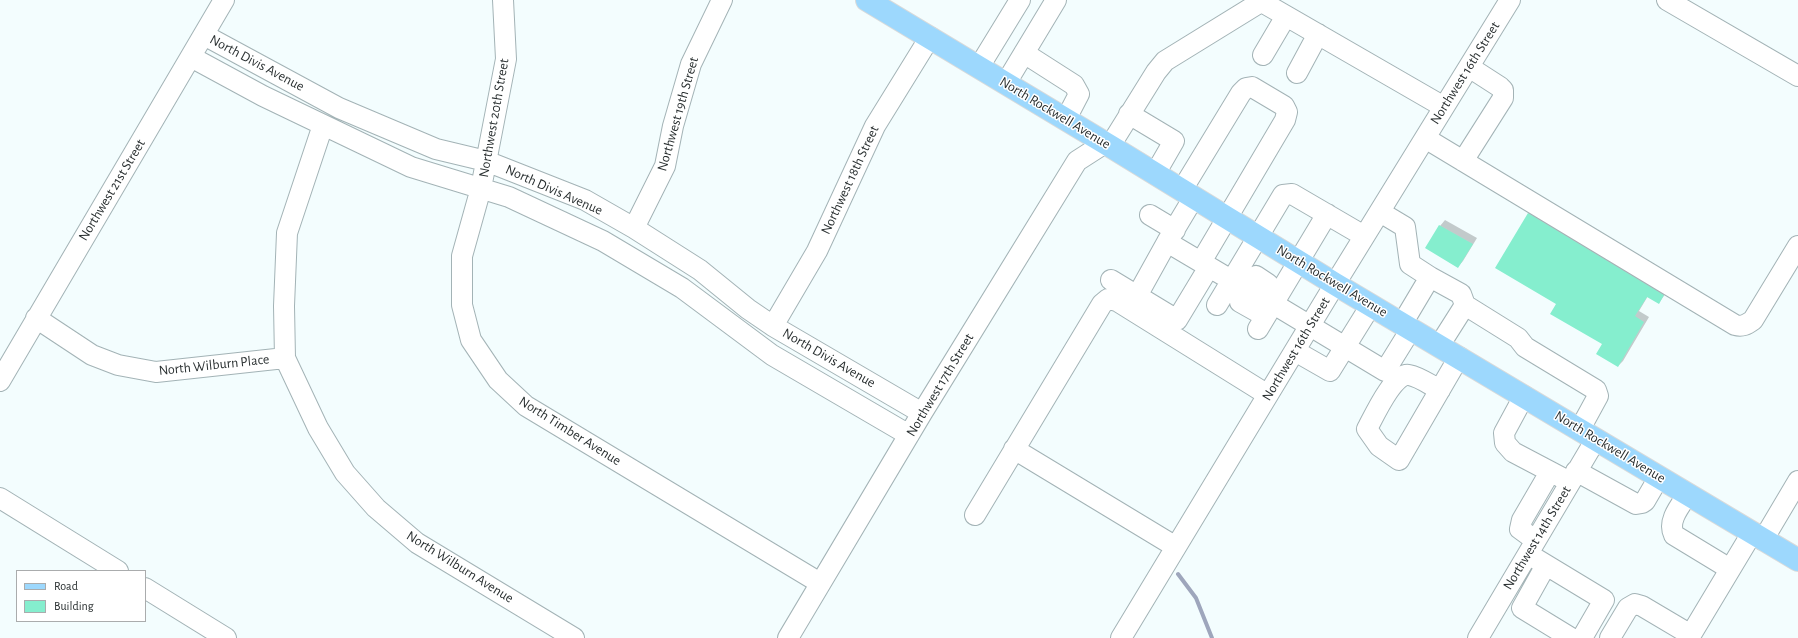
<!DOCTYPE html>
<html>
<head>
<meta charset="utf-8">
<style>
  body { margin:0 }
  #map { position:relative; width:1798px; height:638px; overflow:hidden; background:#f3fdfe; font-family:"Alegreya Sans",sans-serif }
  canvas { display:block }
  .legend { position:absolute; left:16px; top:570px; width:130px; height:52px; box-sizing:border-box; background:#fff; border:1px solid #aaacad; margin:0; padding:5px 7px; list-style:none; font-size:12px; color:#2a3031 }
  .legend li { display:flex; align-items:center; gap:8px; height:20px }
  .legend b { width:20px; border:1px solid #aaacad }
</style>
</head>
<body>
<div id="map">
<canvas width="1798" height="638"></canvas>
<ul class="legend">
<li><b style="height:5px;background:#9dd8fd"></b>Road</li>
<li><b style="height:11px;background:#85eece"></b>Building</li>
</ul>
</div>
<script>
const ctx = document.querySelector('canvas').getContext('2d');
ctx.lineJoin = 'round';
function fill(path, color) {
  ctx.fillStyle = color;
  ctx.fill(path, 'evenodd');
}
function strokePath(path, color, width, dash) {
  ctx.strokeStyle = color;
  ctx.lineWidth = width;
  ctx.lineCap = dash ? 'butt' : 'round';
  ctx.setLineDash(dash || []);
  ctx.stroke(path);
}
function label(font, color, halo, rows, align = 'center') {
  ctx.font = font + ' "Alegreya Sans",sans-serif';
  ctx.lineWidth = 3;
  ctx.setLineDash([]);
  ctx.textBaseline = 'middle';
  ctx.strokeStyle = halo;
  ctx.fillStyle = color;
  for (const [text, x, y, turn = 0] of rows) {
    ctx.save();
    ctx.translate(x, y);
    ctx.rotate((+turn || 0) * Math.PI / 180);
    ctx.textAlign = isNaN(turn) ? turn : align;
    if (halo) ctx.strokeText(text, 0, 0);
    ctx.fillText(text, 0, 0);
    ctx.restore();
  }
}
const shadow = new Path2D(`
  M 1534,209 L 1668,290 L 1659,303 L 1648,296 L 1639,311 L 1649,317 L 1623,361 L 1618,366 L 1603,344 L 1557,303 L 1528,214 Z
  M 1445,220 L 1477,238 L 1463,261 L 1458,267 L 1440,226 Z`);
const stream = new Path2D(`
  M 1178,574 L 1196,598 L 1212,638`);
const building = new Path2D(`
  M 1528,213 L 1664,295 L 1659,304 L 1647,297 L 1635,316 L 1644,322 L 1618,367 L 1596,354 L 1602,344 L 1550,314 L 1556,304 L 1495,268 Z
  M 1439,225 L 1473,244 L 1458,268 L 1425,248 Z`);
const minor = new Path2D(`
  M 503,0 L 506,59 L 481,188 L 462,256 L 462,305 L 471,340 L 498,380 L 526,406 L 820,583
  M 1667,0 L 1798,76
  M 1262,2 L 1444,107
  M 204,35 L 339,108 L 436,149 L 486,161 L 585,200 L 634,228 L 700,270 L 748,309 L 773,326 L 922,413
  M 1024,53 L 1074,85 L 1079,94 L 1066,119
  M 1263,55 L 1286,16
  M 191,57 L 263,96 L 411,167 L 509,197 L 603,241 L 682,288 L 772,355 L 909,435
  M 979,67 L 1020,0
  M 1297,73 L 1318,34
  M 1006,83 L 1056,0
  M 1129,114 L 1174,141 L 1155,174
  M 323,125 L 287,233 L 284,306 L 285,358 L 318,428 L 345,473 L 376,508 L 417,543 L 574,638
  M 1425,138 L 1735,325 C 1742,327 1746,325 1753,320 L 1798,246
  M 1110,146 L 1156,72 L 1165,61 L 1264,0
  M 1463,161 L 1503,98 L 1503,90 L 1500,87 L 1469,67
  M 1182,190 L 1241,93 L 1246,88 L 1252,87 L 1284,106 L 1287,112 L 1285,120 L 1201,262
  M 1194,197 L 1167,242 L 1248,290
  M 1380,212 L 1405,227 L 1410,264 L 1430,277 L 1402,324
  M 1150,215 L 1175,230
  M 634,228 L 665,166 L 673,126 L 691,64 L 722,0
  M 1430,277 L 1461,294 L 1465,305 L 1439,346
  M 1111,280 L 1177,320 L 1209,267
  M 1239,285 L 1240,302 L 1256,311 L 1269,302
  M 1239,285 L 1256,276 L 1268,284 L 1269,302
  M 1137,296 L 1167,242
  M 1262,297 L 1385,371 L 1411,329
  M 1217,305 L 1283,195 L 1292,194 L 1364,236
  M 1465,305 L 1518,338 L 1525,347 L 1596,390 L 1598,396 L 1580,429
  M 36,318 L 92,355 L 118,365 L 156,372 L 285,358
  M 773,326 L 817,251 L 875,126 L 930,37
  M 1258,329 L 1327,214
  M 1295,351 L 1330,371 L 1371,305
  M 0,381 L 224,0
  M 1440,390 C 1430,385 1420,377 1409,375 C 1394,372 1374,416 1367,429 L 1379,446 L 1399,460 L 1459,357
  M 1524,396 L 1504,433 L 1505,443 L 1513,452 L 1570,482
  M 1014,449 L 1176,547
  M 1576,471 L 1636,504 L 1642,503 L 1645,501 L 1659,477
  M 1688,494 C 1680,506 1667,521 1674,535 L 1730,569
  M 0,498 L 118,571
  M 975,515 L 1102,304 L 1108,299 L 1117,301 L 1268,395
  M 1535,540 L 1520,529 L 1522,520 L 1550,472
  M 1763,540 L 1798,481
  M 1528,554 L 1604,600 L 1582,638
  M 1546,565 L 1522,608 L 1571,638
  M 145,588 L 226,638
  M 788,638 L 922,413 L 1077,161 L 1105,143
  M 1121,638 L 1335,284 L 1510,0
  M 1478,638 L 1596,439
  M 1610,638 L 1628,608 L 1635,604 L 1642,606 L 1691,635
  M 1689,638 L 1752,533`);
const major = new Path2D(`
  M 867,0 L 1110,146 L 1335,284 L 1798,560`);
const streetNames = [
  ["North Divis Avenue",257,63,28],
  ["Northwest 16th Street",1465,73,-58],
  ["North Rockwell Avenue",1055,113,31],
  ["Northwest 19th Street",678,114,-74],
  ["Northwest 20th Street",494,118,-80],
  ["Northwest 18th Street",850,180,-65],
  ["Northwest 21st Street",112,190,-59],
  ["North Divis Avenue",554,190,24],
  ["North Rockwell Avenue",1332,281,31],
  ["Northwest 16th Street",1296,349,-59],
  ["North Divis Avenue",829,358,30],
  ["North Wilburn Place",214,365,-6],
  ["Northwest 17th Street",940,385,-59],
  ["North Timber Avenue",570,431,32],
  ["North Rockwell Avenue",1610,447,31],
  ["Northwest 14th Street",1537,538,-59],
  ["North Wilburn Avenue",460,567,32]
];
fill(shadow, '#0003');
strokePath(stream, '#9ea6bc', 4);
fill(building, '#85eece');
strokePath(minor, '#a3b3b6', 22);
strokePath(major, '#d9dada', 24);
strokePath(minor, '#fff', 20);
strokePath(major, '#9dd8fd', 22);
label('14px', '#2a3031', '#fff', streetNames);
</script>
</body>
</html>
